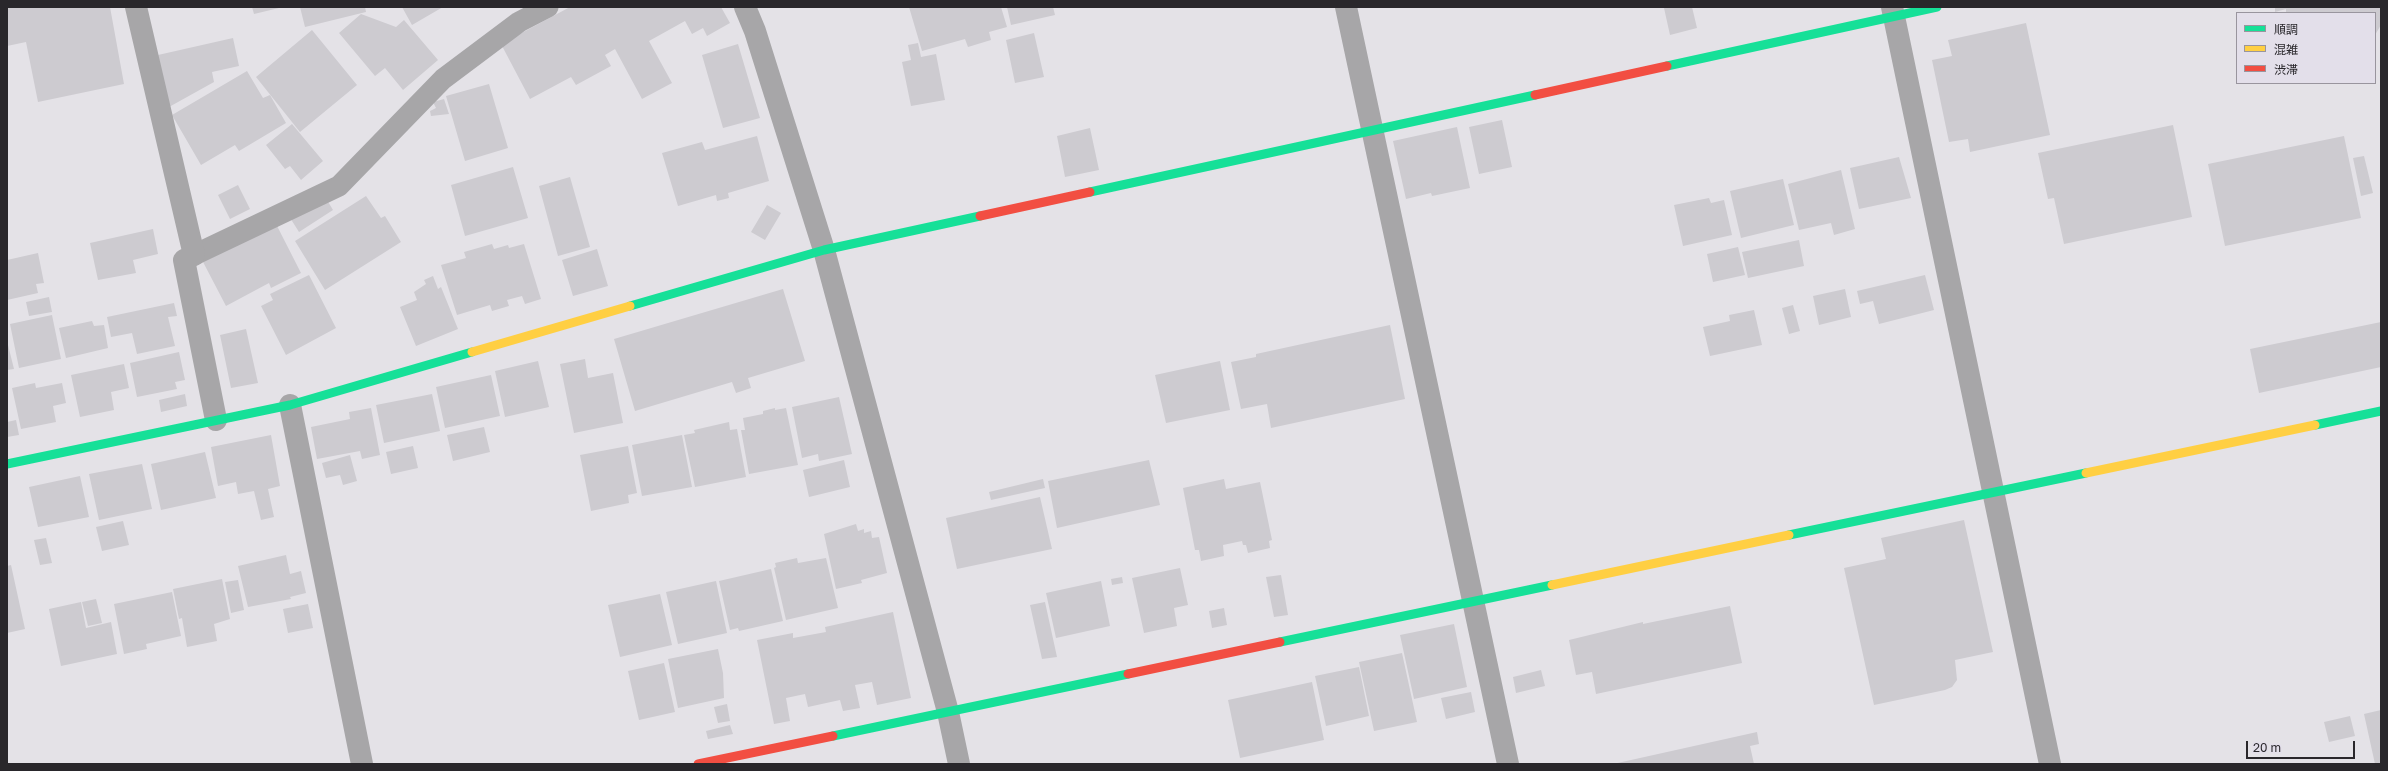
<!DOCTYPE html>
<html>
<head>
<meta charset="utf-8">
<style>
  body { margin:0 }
  #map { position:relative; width:2388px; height:771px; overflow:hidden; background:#e4e2e7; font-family:"Golos Text","Noto Sans JP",sans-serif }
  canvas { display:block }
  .frame { position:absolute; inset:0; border:8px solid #29272b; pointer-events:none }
  .legend { position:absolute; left:2236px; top:12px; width:140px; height:72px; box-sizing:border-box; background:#e3dfea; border:1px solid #99959e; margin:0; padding:5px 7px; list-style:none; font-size:12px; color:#29272b }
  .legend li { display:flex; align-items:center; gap:8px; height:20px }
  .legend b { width:20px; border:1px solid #99959e }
  .scale { position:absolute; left:2246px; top:741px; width:109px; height:18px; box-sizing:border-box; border:2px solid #29272b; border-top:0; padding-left:5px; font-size:12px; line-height:14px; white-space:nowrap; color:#29272b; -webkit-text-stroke:3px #e3dfea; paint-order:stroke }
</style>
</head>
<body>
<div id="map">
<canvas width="2388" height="771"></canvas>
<div class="frame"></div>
<ul class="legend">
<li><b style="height:5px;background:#16e098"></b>順調</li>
<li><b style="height:5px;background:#ffcf43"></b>混雑</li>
<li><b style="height:5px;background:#f24e42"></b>渋滞</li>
</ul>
<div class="scale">20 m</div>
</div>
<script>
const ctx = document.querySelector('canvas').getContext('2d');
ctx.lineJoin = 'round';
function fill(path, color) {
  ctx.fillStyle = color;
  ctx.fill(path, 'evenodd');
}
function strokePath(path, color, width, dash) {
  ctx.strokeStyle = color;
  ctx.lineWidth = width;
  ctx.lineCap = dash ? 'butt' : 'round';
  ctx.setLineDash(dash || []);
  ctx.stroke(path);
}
const building = new Path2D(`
  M 7,7 L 110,7 L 124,84 L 38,102 L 26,42 L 7,46 Z
  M 252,7 L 279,7 L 279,8 L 254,14 Z
  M 300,7 L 365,7 L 366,12 L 305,27 Z
  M 402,7 L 443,7 L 412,25 Z
  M 570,7 L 721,7 L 730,23 L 707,36 L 703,28 L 692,34 L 685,21 L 649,41 L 672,83 L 642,99 L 615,49 L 605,55 L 611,66 L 576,85 L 571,77 L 530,99 L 501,44 Z
  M 909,7 L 1001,7 L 1007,27 L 989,32 L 991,40 L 968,47 L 965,39 L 922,51 Z
  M 1007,7 L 1053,7 L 1055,15 L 1011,25 Z
  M 1667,7 L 1692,7 L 1697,28 L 1670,35 L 1664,8 Z
  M 2275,7 L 2381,7 L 2381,25 L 2375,35 L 2375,13 L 2286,13 L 2286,9 L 2275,12 Z
  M 361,14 L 396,27 L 404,20 L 438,60 L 403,90 L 385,68 L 375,76 L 339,33 Z
  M 2026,23 L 2050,135 L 1970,152 L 1968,139 L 1949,142 L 1932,60 L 1952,56 L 1948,40 Z
  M 312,30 L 357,85 L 300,132 L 256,77 Z
  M 1034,33 L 1044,77 L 1015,83 L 1006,40 Z
  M 233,38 L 239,66 L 212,72 L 214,82 L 169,107 L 158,55 Z
  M 918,43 L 921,57 L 936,54 L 945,100 L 911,106 L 902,62 L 911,60 L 908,45 Z
  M 738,44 L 760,118 L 723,128 L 702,55 Z
  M 247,71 L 263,98 L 270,95 L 286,123 L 239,151 L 235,145 L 201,165 L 172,115 Z
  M 489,84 L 508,148 L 465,161 L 446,96 Z
  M 444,99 L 449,114 L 431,116 L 430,111 L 436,108 L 433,102 Z
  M 1502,120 L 1512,167 L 1479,174 L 1469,127 Z
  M 292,124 L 323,161 L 301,180 L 290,166 L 285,169 L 266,145 Z
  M 2173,125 L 2192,217 L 2064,244 L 2054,198 L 2048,199 L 2038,153 Z
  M 1457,127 L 1470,188 L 1432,196 L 1431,193 L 1406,199 L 1393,141 Z
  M 1090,128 L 1099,170 L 1065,177 L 1057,136 Z
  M 757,136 L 769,181 L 728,193 L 729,198 L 717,201 L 716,195 L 678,206 L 662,153 L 702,142 L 705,150 Z
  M 2344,136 L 2361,218 L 2225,246 L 2208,164 Z
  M 2364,156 L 2373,193 L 2361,196 L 2353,158 Z
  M 1899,157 L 1911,198 L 1859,209 L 1850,168 Z
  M 513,167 L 528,218 L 465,236 L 451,185 Z
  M 1841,170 L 1855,229 L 1834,235 L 1831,223 L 1799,230 L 1788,184 Z
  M 570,177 L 590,247 L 558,256 L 539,186 Z
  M 1783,179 L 1794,225 L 1741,238 L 1730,191 Z
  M 238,185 L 250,209 L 230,219 L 218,195 Z
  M 324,195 L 333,210 L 299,232 L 287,213 Z
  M 366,196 L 381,218 L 385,216 L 401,242 L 325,290 L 295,241 Z
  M 1709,198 L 1711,203 L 1724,200 L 1732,235 L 1683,246 L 1674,205 Z
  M 767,205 L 781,213 L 765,240 L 751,232 Z
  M 275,222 L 301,273 L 271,288 L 269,283 L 226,306 L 202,260 Z
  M 153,229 L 158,254 L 133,260 L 136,273 L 98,280 L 90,243 Z
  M 1799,240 L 1804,266 L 1748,278 L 1742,252 Z
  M 492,244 L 494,249 L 508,245 L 509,248 L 524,244 L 541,299 L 525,304 L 522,296 L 507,300 L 509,306 L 492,311 L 490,305 L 457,315 L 441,265 L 466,258 L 464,252 Z
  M 1738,247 L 1745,275 L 1713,282 L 1707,254 Z
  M 597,249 L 608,286 L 573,296 L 562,260 Z
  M 38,253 L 44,283 L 36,284 L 38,293 L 7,300 L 7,260 Z
  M 309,275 L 336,328 L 286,355 L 261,306 L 273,300 L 270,294 Z
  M 1925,275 L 1934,310 L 1879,324 L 1873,301 L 1860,304 L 1857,291 Z
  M 433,276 L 438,289 L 441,287 L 458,329 L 416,346 L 400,307 L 417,300 L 414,292 L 426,284 L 424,280 Z
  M 783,289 L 805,361 L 748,378 L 751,388 L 736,393 L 732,382 L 635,411 L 614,339 Z
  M 1845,289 L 1851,317 L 1819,325 L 1813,296 Z
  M 49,297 L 52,312 L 29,316 L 26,302 Z
  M 174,303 L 177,316 L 168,317 L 175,346 L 137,354 L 132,333 L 111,337 L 107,317 Z
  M 1793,305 L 1800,331 L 1789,334 L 1782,308 Z
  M 1754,310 L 1762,345 L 1710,356 L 1703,327 L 1730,321 L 1729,315 Z
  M 52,315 L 61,359 L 19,368 L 10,324 Z
  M 92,321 L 94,326 L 104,325 L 108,348 L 66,358 L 59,328 Z
  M 2381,322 L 2381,367 L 2259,393 L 2250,349 Z
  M 1390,325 L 1405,399 L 1271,428 L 1267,404 L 1241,409 L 1231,362 L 1256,357 L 1256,354 Z
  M 246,329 L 258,383 L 231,388 L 220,335 Z
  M 7,341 L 14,369 L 7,370 Z
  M 179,352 L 185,380 L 175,382 L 177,389 L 137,397 L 130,363 Z
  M 585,359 L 588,378 L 613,373 L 623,423 L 574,433 L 560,364 Z
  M 538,361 L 549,407 L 505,417 L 495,371 Z
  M 1220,361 L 1230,410 L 1166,423 L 1155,375 Z
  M 124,364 L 129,388 L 111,392 L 114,410 L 80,417 L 71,375 Z
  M 491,375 L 500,416 L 445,428 L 436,387 Z
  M 35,383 L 36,388 L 62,383 L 66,403 L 53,406 L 56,422 L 21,429 L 12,388 Z
  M 185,394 L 187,406 L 161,412 L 159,400 Z
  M 432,394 L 440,431 L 384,443 L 376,405 Z
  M 839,397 L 852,454 L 819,461 L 818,454 L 802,458 L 792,407 Z
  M 371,408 L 380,455 L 362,459 L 360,451 L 317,459 L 311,427 L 350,419 L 349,412 Z
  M 775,408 L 775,410 L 786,408 L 798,465 L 749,474 L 741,430 L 745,430 L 743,418 L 763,414 L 763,411 Z
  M 16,420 L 19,435 L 7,437 L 7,422 Z
  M 729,422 L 730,430 L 737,429 L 746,477 L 695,487 L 684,435 L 695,433 L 694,430 Z
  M 484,427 L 490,452 L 453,461 L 447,435 Z
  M 271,435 L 280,486 L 268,489 L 274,517 L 261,520 L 254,491 L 238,494 L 236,482 L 218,486 L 211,447 Z
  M 682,435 L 692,487 L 642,496 L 632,445 Z
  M 413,446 L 418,468 L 391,474 L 386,452 Z
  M 628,446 L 637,493 L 628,495 L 629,503 L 591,511 L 580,455 Z
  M 205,452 L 216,498 L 161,510 L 151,464 Z
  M 350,455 L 357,481 L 343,485 L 340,475 L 326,478 L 322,463 Z
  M 844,460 L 850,487 L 809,497 L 803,470 Z
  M 1149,460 L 1160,505 L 1057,528 L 1048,481 Z
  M 142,464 L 152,509 L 99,520 L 89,474 Z
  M 80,476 L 89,517 L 38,527 L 29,487 Z
  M 1043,479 L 1045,488 L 991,500 L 989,492 Z
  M 1224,479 L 1226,489 L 1260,482 L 1272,540 L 1269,541 L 1270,548 L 1248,553 L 1246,545 L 1243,545 L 1242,541 L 1223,545 L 1224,556 L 1201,561 L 1199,550 L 1195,550 L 1183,488 Z
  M 1040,497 L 1052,549 L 957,569 L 946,518 Z
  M 1964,520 L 1993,652 L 1955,660 L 1957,680 L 1952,687 L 1945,690 L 1874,705 L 1844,568 L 1886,559 L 1881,538 Z
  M 123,521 L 129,545 L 102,551 L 96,527 Z
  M 856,524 L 858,531 L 864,529 L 864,533 L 871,531 L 872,538 L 879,537 L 887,573 L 861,580 L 862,583 L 836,589 L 824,534 Z
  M 46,538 L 52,563 L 40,565 L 34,540 Z
  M 286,555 L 290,574 L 301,571 L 306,593 L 290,597 L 291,599 L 248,607 L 238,566 Z
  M 797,558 L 798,563 L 826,558 L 838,608 L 786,620 L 774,568 L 776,567 L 775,563 Z
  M 11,565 L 25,629 L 7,633 L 7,566 Z
  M 1180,568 L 1188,605 L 1174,608 L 1177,626 L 1144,633 L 1132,578 Z
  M 771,569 L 783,621 L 739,631 L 738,628 L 730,630 L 719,581 Z
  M 1281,575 L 1288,615 L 1274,617 L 1266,577 Z
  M 1122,577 L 1123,583 L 1112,585 L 1111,579 Z
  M 222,579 L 230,619 L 214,624 L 217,641 L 187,647 L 182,618 L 179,619 L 173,589 Z
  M 238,580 L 244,610 L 231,613 L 225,582 Z
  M 716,581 L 727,633 L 678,644 L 666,592 Z
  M 1101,581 L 1110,626 L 1056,638 L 1046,593 Z
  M 172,592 L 181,636 L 146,644 L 147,649 L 124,654 L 114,604 Z
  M 660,594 L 672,645 L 620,657 L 608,605 Z
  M 96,599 L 102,623 L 88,626 L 82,602 Z
  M 81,602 L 86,628 L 111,622 L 117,654 L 61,666 L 49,609 Z
  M 1045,602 L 1057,657 L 1042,659 L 1030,605 Z
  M 308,604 L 313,628 L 288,633 L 283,609 Z
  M 1730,606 L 1742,663 L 1596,694 L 1592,672 L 1576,675 L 1569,640 L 1643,622 L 1643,624 Z
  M 1224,608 L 1227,625 L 1212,628 L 1209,611 Z
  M 893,612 L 911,698 L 877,705 L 872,682 L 855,685 L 860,708 L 843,711 L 840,700 L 808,707 L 805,694 L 786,698 L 790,721 L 774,724 L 757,640 L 793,633 L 793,638 L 826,632 L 825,627 Z
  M 1454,624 L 1467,687 L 1414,699 L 1400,635 Z
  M 718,649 L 723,673 L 724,698 L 678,708 L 668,659 Z
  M 1402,653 L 1417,722 L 1374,731 L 1359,662 Z
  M 664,663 L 675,712 L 639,720 L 628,671 Z
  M 1359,667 L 1369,716 L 1326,726 L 1315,676 Z
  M 1541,670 L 1545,686 L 1516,693 L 1513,677 Z
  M 1312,682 L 1324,740 L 1240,758 L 1228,700 Z
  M 1471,692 L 1475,712 L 1446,719 L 1441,698 Z
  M 727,704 L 730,721 L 718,723 L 714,707 Z
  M 2381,710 L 2381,764 L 2375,764 L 2364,714 Z
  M 2350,716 L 2355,736 L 2329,742 L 2324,722 Z
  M 730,725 L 733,734 L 708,739 L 706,731 Z
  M 1757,732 L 1759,744 L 1750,746 L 1754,764 L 1613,764 Z`);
const lane = new Path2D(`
  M 194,255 L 339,186 L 443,79 L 519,22 L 548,7`);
const street = new Path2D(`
  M 136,7 L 194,255 L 184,260 L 216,420
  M 745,7 L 755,31 L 824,250 L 948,712 L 959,764
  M 1346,7 L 1508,764
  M 1892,7 L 2050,764
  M 290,405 L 362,764`);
const fast = new Path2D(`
  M 1667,66 L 1937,7
  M 1090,192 L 1535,95
  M 630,306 L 824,250 L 980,216
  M 2315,425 L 2381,411
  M 7,464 L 290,405 L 472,352
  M 1789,535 L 2086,473
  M 1280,642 L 1552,585
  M 833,736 L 1128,674`);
const slow = new Path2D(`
  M 472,352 L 630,306
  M 2086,473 L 2315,425
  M 1552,585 L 1789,535`);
const jam = new Path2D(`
  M 1535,95 L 1667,66
  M 980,216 L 1090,192
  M 1128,674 L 1280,642
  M 698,764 L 833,736`);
fill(building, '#cdcbd0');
strokePath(lane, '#a7a6a8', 21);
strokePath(street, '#a7a6a8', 22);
strokePath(fast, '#16e098', 9);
strokePath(slow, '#ffcf43', 9);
strokePath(jam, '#f24e42', 9);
</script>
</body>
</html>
